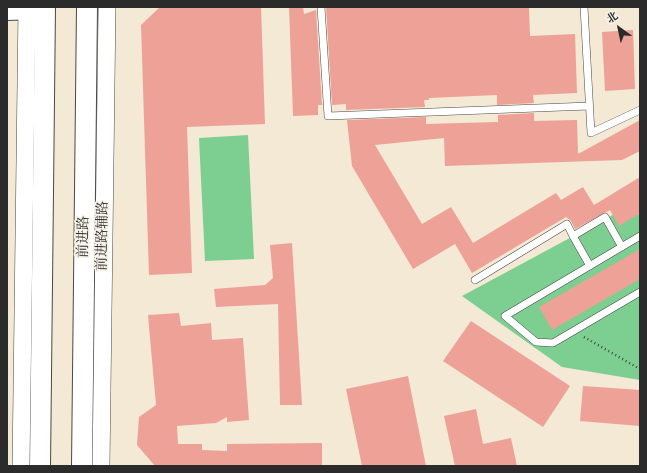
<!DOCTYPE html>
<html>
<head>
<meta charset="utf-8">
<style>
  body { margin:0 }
  #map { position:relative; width:647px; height:473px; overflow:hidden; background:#f3e9d4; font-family:"Sorts Mill Goudy","Noto Serif SC",serif }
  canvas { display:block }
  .frame { position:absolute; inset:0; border:8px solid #2b2b2b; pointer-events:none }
  .north { position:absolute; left:599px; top:8px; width:40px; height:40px; -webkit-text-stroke:3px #f7f3e8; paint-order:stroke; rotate:327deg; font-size:11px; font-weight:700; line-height:16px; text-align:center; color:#2b2b2b }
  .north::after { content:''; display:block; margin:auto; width:14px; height:18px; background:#2b2b2b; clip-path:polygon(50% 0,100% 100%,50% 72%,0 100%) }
</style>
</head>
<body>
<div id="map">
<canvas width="647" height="473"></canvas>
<div class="frame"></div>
<div class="north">北</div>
</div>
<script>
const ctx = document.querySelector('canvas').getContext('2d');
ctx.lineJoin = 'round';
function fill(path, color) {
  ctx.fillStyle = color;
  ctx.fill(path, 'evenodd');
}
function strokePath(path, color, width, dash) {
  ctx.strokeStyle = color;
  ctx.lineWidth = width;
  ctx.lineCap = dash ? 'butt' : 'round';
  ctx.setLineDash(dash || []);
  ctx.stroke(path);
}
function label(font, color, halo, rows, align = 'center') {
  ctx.font = font + ' "Sorts Mill Goudy","Noto Serif SC",serif';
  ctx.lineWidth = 3.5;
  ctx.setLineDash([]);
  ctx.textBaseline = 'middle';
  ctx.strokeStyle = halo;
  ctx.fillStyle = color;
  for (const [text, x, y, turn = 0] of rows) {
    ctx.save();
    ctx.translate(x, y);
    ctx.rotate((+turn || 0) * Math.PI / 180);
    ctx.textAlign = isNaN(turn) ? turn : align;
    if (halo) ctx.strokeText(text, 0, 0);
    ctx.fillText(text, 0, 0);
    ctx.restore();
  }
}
const green = new Path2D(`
  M 248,135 L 254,259 L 205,261 L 199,138 Z
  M 633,204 L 640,217 L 640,380 L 562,367 L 462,296 Z`);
const building = new Path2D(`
  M 160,7 L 261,7 L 265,124 L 187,127 L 192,273 L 149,275 L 141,25 Z
  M 289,7 L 303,7 L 304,14 L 316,10 L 322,105 L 318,105 L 318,115 L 293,116 Z
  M 326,7 L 529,7 L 530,36 L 575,34 L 577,93 L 533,95 L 534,103 L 497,105 L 497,95 L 429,98 L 429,100 L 424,100 L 425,107 L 346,110 L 346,104 L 332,105 Z
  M 633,30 L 635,89 L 605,91 L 602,32 Z
  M 534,113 L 534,121 L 577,120 L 578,154 L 640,120 L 640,151 L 622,160 L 445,166 L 444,138 L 375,145 L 422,224 L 451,207 L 473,243 L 556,193 L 561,200 L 583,187 L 594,205 L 640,177 L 640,213 L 619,226 L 610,210 L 575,229 L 571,221 L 566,217 L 472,273 L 455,244 L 413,269 L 352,166 L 347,120 L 426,117 L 426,124 L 498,122 L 498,115 Z
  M 292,243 L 302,405 L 280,405 L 278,304 L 216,307 L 214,289 L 265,285 L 273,278 L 270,245 Z
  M 640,249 L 640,279 L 552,330 L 539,307 Z
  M 179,313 L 181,326 L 211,323 L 212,340 L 243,338 L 249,420 L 227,422 L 227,417 L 216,423 L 177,426 L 178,444 L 202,444 L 202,450 L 227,451 L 227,444 L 322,443 L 322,466 L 155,466 L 137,445 L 139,417 L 156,405 L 148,315 Z
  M 471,321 L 570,386 L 543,427 L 443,361 Z
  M 408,376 L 426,466 L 362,466 L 346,389 Z
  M 583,386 L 640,390 L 640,426 L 580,421 Z
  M 476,409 L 483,444 L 511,438 L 517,466 L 455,466 L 444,416 Z`);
const path = new Path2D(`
  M 584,337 L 640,369`);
const service = new Path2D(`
  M 321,7 L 328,116 L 589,106
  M 584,7 L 591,133 L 640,110
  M 640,236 L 505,316 L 536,342 L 553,343 L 640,292
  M 590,266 L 573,236 L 605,217 L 622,247
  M 475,280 L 567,224 L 573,236`);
const minor = new Path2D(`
  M 7,13 L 37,12`);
const tertiary = new Path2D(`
  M 21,466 L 27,7
  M 101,466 L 107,7`);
const secondary = new Path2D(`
  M 40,466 L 45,7
  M 82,466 L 87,7`);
const streetNames = [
  ["前进路辅路",104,236,-89],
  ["前进路",85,237,-89]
];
fill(green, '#7ccf91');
fill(building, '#eea197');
strokePath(service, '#494844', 8);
strokePath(minor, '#494844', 16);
strokePath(tertiary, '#494844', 18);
strokePath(secondary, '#494844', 22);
strokePath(path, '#494844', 2.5, [1, 3]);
strokePath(service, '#fff', 7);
strokePath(minor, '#fff', 14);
strokePath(tertiary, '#fff', 17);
strokePath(secondary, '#fff', 20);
label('14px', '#2b2b2b', '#f7f3e8', streetNames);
</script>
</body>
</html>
